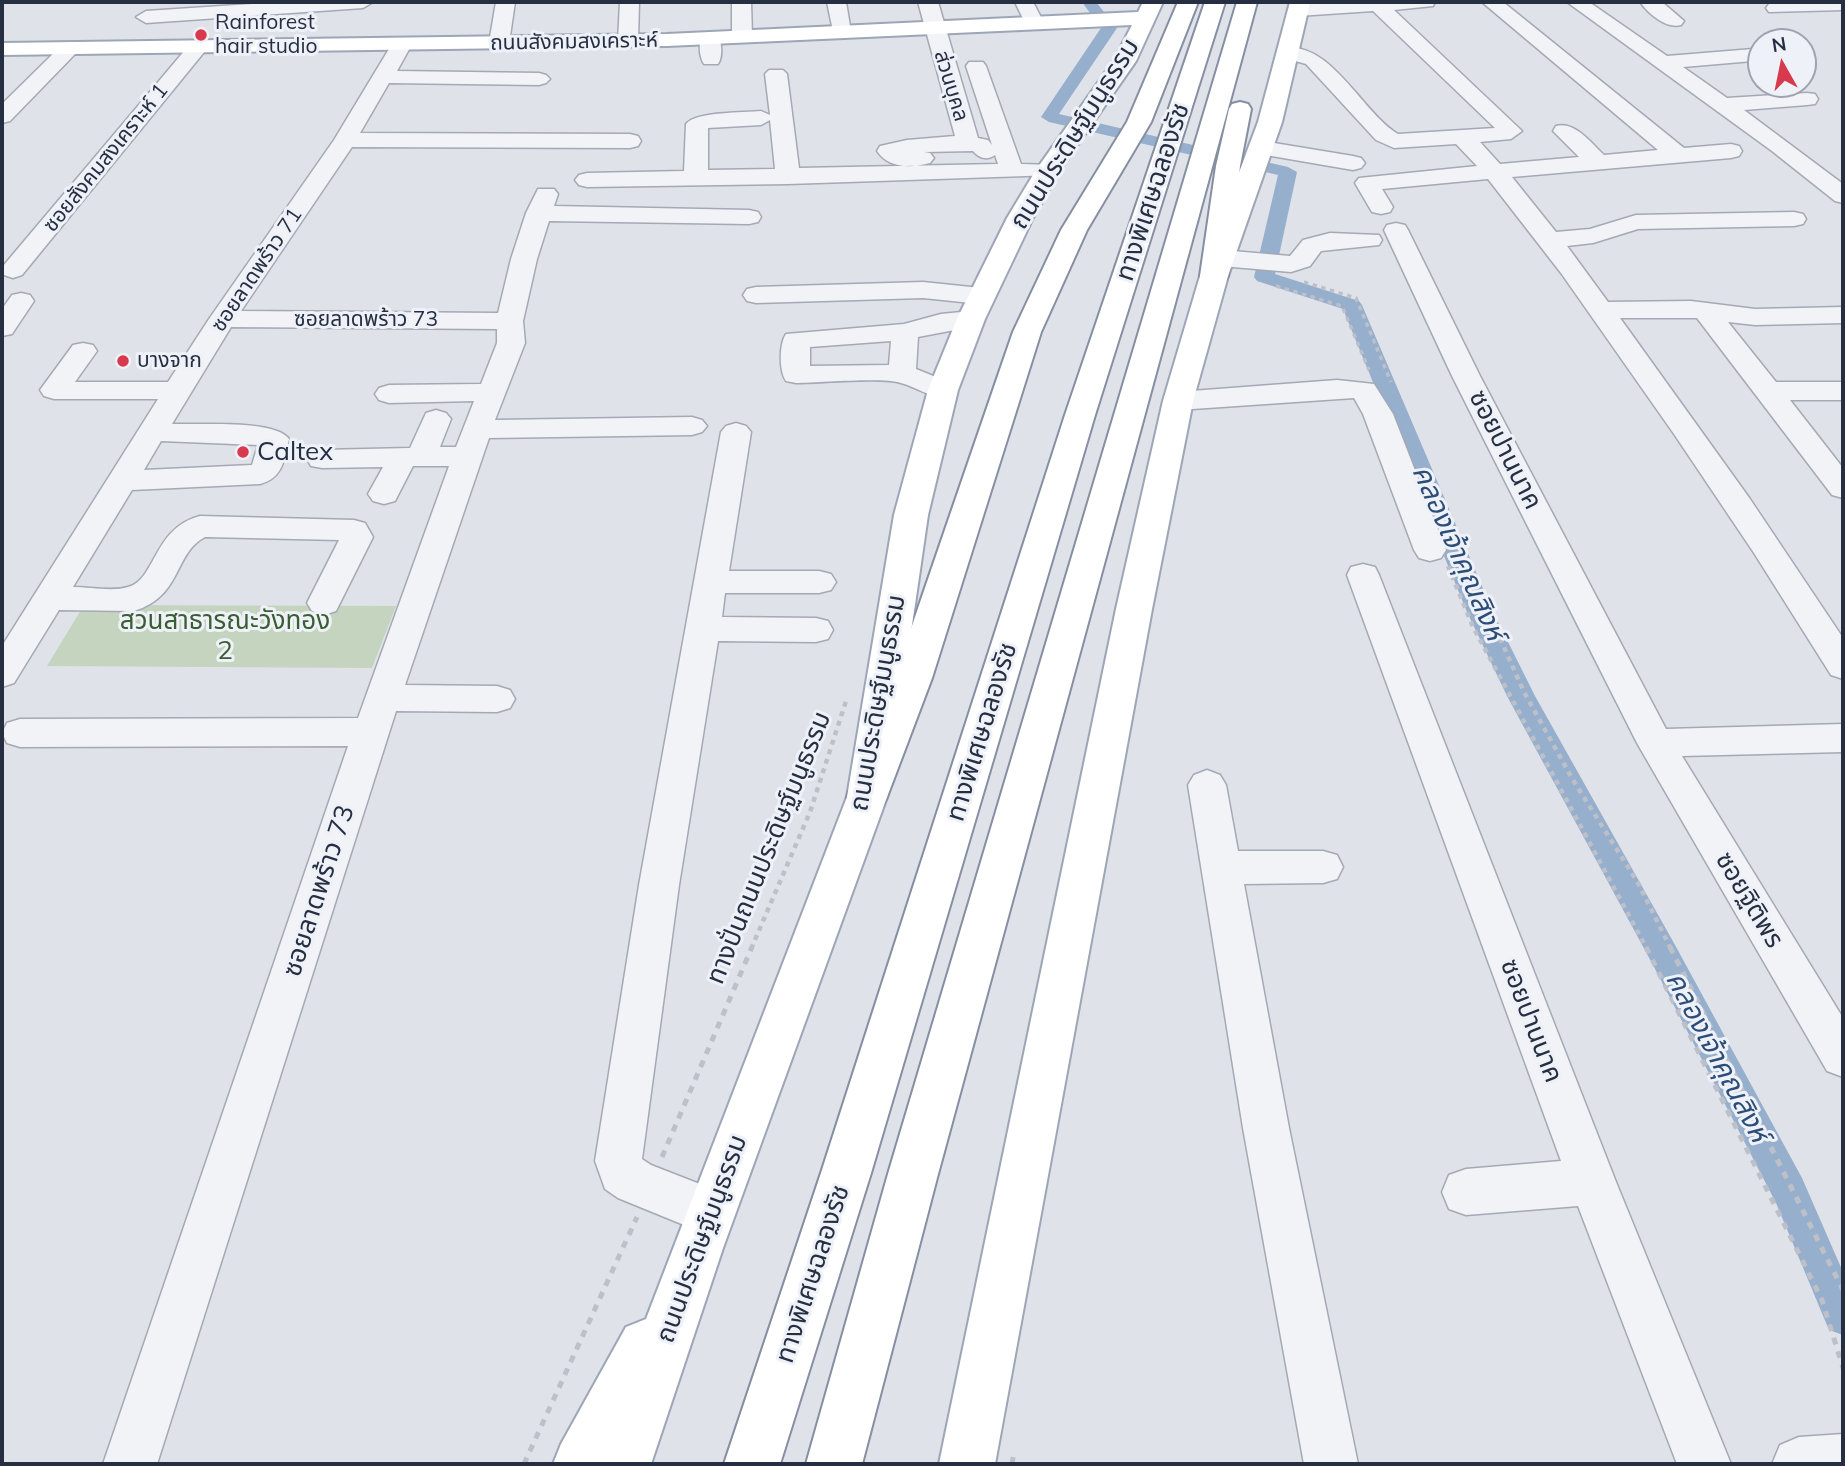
<!DOCTYPE html>
<html>
<head>
<meta charset="utf-8">
<style>
  body { margin:0 }
  #map { position:relative; width:1845px; height:1466px; overflow:hidden; background:#dfe2e9; font-family:Mulish,sans-serif }
  canvas { display:block }
  .frame { position:absolute; inset:0; border:4px solid #262f42; pointer-events:none }
  .north { position:absolute; left:1747px; top:28px; width:70px; height:70px; box-sizing:border-box; background:#eef1f7; border:2px solid #9ea3af; border-radius:50%; rotate:351deg; font-size:19px; font-weight:700; line-height:28px; text-align:center; color:#262f42 }
  .north::after { content:''; display:block; margin:auto; width:24px; height:32px; background:#d9394c; clip-path:polygon(50% 0,100% 100%,50% 72%,0 100%) }
</style>
</head>
<body>
<div id="map">
<canvas width="1845" height="1466"></canvas>
<div class="frame"></div>
<div class="north">N</div>
</div>
<script>
const ctx = document.querySelector('canvas').getContext('2d');
ctx.lineJoin = 'round';
function fill(path, color) {
  ctx.fillStyle = color;
  ctx.fill(path, 'evenodd');
}
function strokePath(path, color, width, dash) {
  ctx.strokeStyle = color;
  ctx.lineWidth = width;
  ctx.lineCap = dash ? 'butt' : 'round';
  ctx.setLineDash(dash || []);
  ctx.stroke(path);
}
function label(font, color, halo, rows, align = 'center') {
  ctx.font = font + ' Mulish,"Noto Sans Thai",sans-serif';
  ctx.lineWidth = 6;
  ctx.setLineDash([]);
  ctx.textBaseline = 'middle';
  ctx.strokeStyle = halo;
  ctx.fillStyle = color;
  for (const [text, x, y, turn = 0] of rows) {
    ctx.save();
    ctx.translate(x, y);
    ctx.rotate((+turn || 0) * Math.PI / 180);
    ctx.textAlign = isNaN(turn) ? turn : align;
    if (halo) ctx.strokeText(text, 0, 0);
    ctx.fillText(text, 0, 0);
    ctx.restore();
  }
}
const green = new Path2D(`
  M 84,605 L 396,606 L 372,668 L 47,666 Z`);
const canal = new Path2D(`
  M 1082,2 L 1096,2 L 1117,28 L 1059,114 L 1288,167 L 1297,172 L 1275,274 L 1359,301 L 1362,305 L 1493,612 L 1535,696 L 1675,945 L 1802,1178 L 1843,1272 L 1843,1335 L 1829,1330 L 1776,1203 L 1653,965 L 1507,696 L 1467,612 L 1343,309 L 1257,281 L 1254,277 L 1278,175 L 1049,122 L 1041,117 L 1101,28 Z`);
const pathFar2 = new Path2D(`
  M 1304,282 L 1356,298 L 1391,382
  M 1276,286 L 1342,306 L 1369,370
  M 1458,545 L 1460,548`);
const pathFar1 = new Path2D(`
  M 1459,547 L 1524,692 L 1573,780 L 1638,883 L 1671,949
  M 1448,566 L 1473,627 L 1647,949
  M 751,949 L 810,812 L 847,698`);
const path = new Path2D(`
  M 1646,947 L 1822,1300 L 1843,1368
  M 1670,947 L 1843,1290
  M 662,1157 L 752,947
  M 524,1464 L 637,1217
  M 1012,1464 L 1014,1452`);
const minor = new Path2D(`
  M 282,2 L 373,2 L 363,8 L 146,23 L 136,17 L 146,11 Z
  M 496,2 L 515,2 L 509,43 L 506,47 L 492,47 L 489,43 Z
  M 620,2 L 639,2 L 638,41 L 635,45 L 621,45 L 618,41 Z
  M 732,2 L 751,2 L 752,36 L 749,40 L 735,40 L 732,36 Z
  M 827,2 L 846,2 L 851,32 L 848,36 L 834,36 Z
  M 918,2 L 938,2 L 978,138 L 988,140 L 992,145 L 966,66 L 969,62 L 983,62 L 986,66 L 1021,164 L 1056,165 L 1060,170 L 1056,175 L 788,184 L 587,187 L 579,185 L 575,180 L 579,175 L 587,173 L 684,171 L 686,124 C 696,111 744,113 761,111 L 770,115 L 765,74 L 769,70 L 783,70 L 787,74 L 799,168 L 998,164 L 995,155 C 987,161 979,158 973,151 L 924,152 L 930,153 L 934,158 L 930,163 C 911,168 889,169 877,151 L 880,146 L 907,140 L 955,136 ZM 770,120 L 775,169 L 708,170 L 708,128 L 761,125 Z
  M 1015,2 L 1033,2 L 1044,23 L 1041,27 L 1027,27 Z
  M 1337,2 L 1435,2 L 1433,6 L 1394,10 L 1522,131 L 1511,139 L 1480,142 L 1500,164 L 1579,157 L 1553,131 L 1556,126 C 1575,121 1591,143 1604,155 L 1658,150 L 1482,2 L 1503,2 L 1684,148 L 1731,144 L 1739,146 L 1742,151 L 1739,156 L 1731,158 L 1512,177 L 1556,232 L 1590,229 L 1636,215 L 1794,212 L 1803,214 L 1806,219 L 1803,224 L 1794,226 L 1638,229 L 1593,243 L 1567,246 L 1608,302 L 1691,301 L 1755,309 L 1843,307 L 1843,323 L 1755,325 L 1728,322 L 1776,382 L 1843,382 L 1843,400 L 1790,400 L 1843,468 L 1843,498 L 1832,495 L 1697,318 L 1620,318 L 1750,499 L 1843,638 L 1843,679 L 1831,675 L 1754,553 L 1674,434 L 1561,273 L 1488,179 L 1382,189 L 1393,207 L 1390,212 L 1381,214 L 1372,212 L 1355,183 L 1359,178 L 1477,166 L 1456,144 L 1394,148 L 1376,140 L 1306,64 L 1281,57 L 1278,53 L 1281,49 C 1329,37 1362,113 1398,134 L 1495,128 L 1373,11 L 1298,16 L 1288,10 L 1298,4 Z
  M 1567,2 L 1589,2 L 1667,56 L 1753,49 L 1760,51 L 1760,59 L 1753,61 L 1683,67 L 1727,98 L 1807,93 L 1815,94 L 1818,99 L 1815,104 L 1807,105 L 1744,110 L 1843,184 L 1843,203 L 1835,201 L 1772,151 Z
  M 1640,2 L 1662,2 L 1684,21 L 1681,25 C 1666,29 1649,14 1640,2 Z
  M 1776,2 L 1843,2 L 1843,10 L 1769,12 L 1766,8 L 1769,4 Z
  M 710,32 L 717,34 C 722,41 723,57 718,64 L 704,64 C 699,57 698,41 703,34 Z
  M 402,38 L 409,40 L 412,44 L 397,71 L 539,73 L 546,75 L 550,79 L 546,83 L 539,85 L 389,83 L 360,133 L 630,134 L 638,136 L 641,141 L 638,146 L 630,148 L 352,147 L 241,311 L 498,313 L 511,259 L 526,213 L 538,189 L 554,189 L 558,194 L 554,206 L 749,210 L 758,212 L 761,217 L 758,222 L 749,224 L 549,221 L 537,259 L 523,321 L 525,343 L 495,420 L 692,417 L 702,420 L 707,426 L 702,432 L 692,435 L 489,438 L 405,685 L 497,686 L 510,690 L 515,699 L 510,708 L 497,712 L 396,711 L 157,1464 L 103,1464 L 348,746 L 20,747 L 7,743 L 2,733 L 7,723 L 20,719 L 358,718 L 449,466 L 413,466 L 395,501 L 384,504 L 373,501 L 368,494 L 383,467 L 322,468 L 311,466 L 307,459 L 311,452 L 322,450 L 410,448 L 426,413 L 436,410 L 446,413 L 451,419 L 440,447 L 456,447 L 474,401 L 389,403 L 379,400 L 375,394 L 379,388 L 389,385 L 481,384 L 497,343 L 497,329 L 231,327 L 172,424 C 197,425 276,419 289,439 C 284,460 283,478 260,484 L 132,490 L 73,587 C 89,587 113,592 128,587 C 156,580 153,528 200,516 L 354,520 L 365,523 L 373,537 L 336,611 L 324,615 L 312,611 L 307,603 L 339,540 L 205,537 C 173,554 183,596 134,611 L 59,610 L 14,683 L 2,687 L 2,646 L 158,399 L 54,399 L 44,396 L 40,390 L 73,345 L 83,343 L 93,345 L 97,351 L 75,382 L 168,382 L 209,319 L 334,140 L 392,44 L 395,40 ZM 161,441 L 258,445 L 252,465 L 144,470 Z
  M 198,41 L 205,43 L 208,47 L 205,51 L 22,275 L 13,278 L 4,275 L 2,268 L 4,265 L 191,43 Z
  M 70,42 L 77,44 L 80,48 L 77,52 L 10,121 L 2,123 L 2,104 L 63,44 Z
  M 1262,141 L 1353,156 L 1361,158 L 1365,163 L 1361,168 L 1353,170 L 1254,153 L 1251,148 L 1254,143 Z
  M 1396,223 L 1405,225 L 1408,230 L 1480,376 L 1666,729 L 1843,724 L 1843,752 L 1682,756 L 1843,1018 L 1843,1077 L 1827,1071 L 1637,743 L 1452,376 L 1384,230 L 1387,225 Z
  M 1330,233 L 1379,235 L 1382,240 L 1379,245 L 1321,251 L 1310,266 L 1291,272 L 1221,266 L 1212,263 L 1208,258 L 1212,253 L 1221,250 L 1290,256 L 1303,240 Z
  M 923,282 L 981,288 L 990,290 L 994,296 L 990,302 L 981,304 L 923,298 L 756,303 L 747,301 L 743,295 L 747,289 L 756,287 Z
  M 21,293 L 30,295 L 34,301 L 12,334 L 2,336 L 2,309 L 12,295 Z
  M 971,311 L 981,313 L 984,319 L 981,325 L 918,337 L 916,369 L 953,384 L 957,390 L 953,396 C 934,401 919,388 901,383 C 883,377 819,383 796,383 L 786,381 C 779,371 779,344 786,334 L 904,324 L 941,314 ZM 891,341 L 889,365 L 810,366 L 810,347 Z
  M 1337,380 L 1374,384 L 1393,414 L 1446,550 L 1441,558 L 1430,561 L 1419,558 L 1414,550 L 1363,414 L 1354,398 L 1178,410 L 1168,407 L 1164,401 L 1168,395 L 1178,392 Z
  M 736,423 L 746,426 L 751,432 L 729,571 L 819,571 L 831,574 L 836,582 L 831,590 L 819,593 L 725,593 L 722,617 L 816,618 L 828,621 L 833,630 L 828,639 L 816,642 L 718,641 L 679,885 L 642,1159 L 651,1165 L 728,1195 L 735,1212 L 728,1229 L 711,1236 L 618,1198 L 605,1189 L 595,1161 L 639,885 L 721,432 L 726,426 Z
  M 1363,564 L 1375,567 L 1379,575 L 1616,1182 L 1731,1464 L 1677,1464 L 1578,1206 L 1466,1215 L 1449,1209 L 1442,1192 L 1449,1175 L 1466,1169 L 1561,1161 L 1347,575 L 1351,567 Z
  M 1207,770 L 1220,775 L 1226,785 L 1238,851 L 1323,851 L 1337,855 L 1343,867 L 1337,879 L 1323,883 L 1244,884 L 1289,1128 L 1358,1464 L 1304,1464 L 1243,1128 L 1188,785 L 1194,775 Z
  M 1843,1434 L 1843,1464 L 1772,1464 L 1780,1445 L 1799,1437 Z`);
const major = new Path2D(`
  M 1143,2 L 1163,2 L 1136,61 L 1060,170 L 1033,218 L 985,319 L 958,390 L 928,515 L 887,797 L 723,1248 L 651,1464 L 553,1464 L 561,1444 L 626,1327 L 646,1319 L 847,797 L 894,515 L 928,390 L 957,319 L 1007,218 L 1036,170 L 1114,60 L 1132,25 L 667,46 L 2,55 L 2,43 L 667,34 L 1138,12 Z
  M 1290,2 L 1310,2 L 1282,122 L 1228,276 L 1193,401 L 1152,609 L 995,1464 L 939,1464 L 1116,609 L 1163,401 L 1200,276 L 1258,122 Z`);
const highway = new Path2D(`
  M 1178,2 L 1198,2 L 1151,122 L 1087,230 L 1041,332 L 932,678 L 887,797 L 881,808 L 867,813 L 853,808 L 847,797 L 894,678 L 1013,332 L 1061,230 L 1127,122 Z
  M 1205,2 L 1225,2 L 1095,415 L 871,1173 L 780,1464 L 724,1464 L 821,1173 L 1065,415 Z
  M 1237,2 L 1257,2 L 938,1174 L 862,1464 L 806,1464 L 888,1174 Z
  M 1240,102 L 1248,104 L 1251,109 L 1240,166 L 1228,276 L 1224,282 L 1214,284 L 1204,282 L 1200,276 L 1216,166 L 1229,109 L 1232,104 Z`);
const markers = [
  [201,35,7,"#d9394c"],
  [123,361,7,"#d9394c"],
  [243,452,7,"#d9394c"]
];
const farPoinames = [
  ["Rainforest",215,23],
  ["hair studio",215,47],
  ["บางจาก",137,361]
];
const farStreetnames = [
  ["ถนนสังคมสงเคราะห์",574,42,-1],
  ["ส่วนบุคล",951,86,73],
  ["ซอยสังคมสงเคราะห์ 1",106,158,-51],
  ["ซอยลาดพร้าว 71",257,270,-56],
  ["ซอยลาดพร้าว 73",366,320]
];
const streetNames = [
  ["ถนนประดิษฐ์มนูธรรม",1075,134,-58],
  ["ทางพิเศษฉลองรัช",1153,192,-72],
  ["ซอยปานนาค",1505,450,63],
  ["ถนนประดิษฐ์มนูธรรม",878,703,-80],
  ["ทางพิเศษฉลองรัช",982,732,-73],
  ["ทางปั่นถนนประดิษฐ์มนูธรรม",769,848,-68],
  ["ซอยลาดพร้าว 73",319,891,-72],
  ["ซอยฐิติพร",1749,900,59],
  ["ซอยปานนาค",1531,1021,69],
  ["ถนนประดิษฐ์มนูธรรม",702,1239,-70],
  ["ทางพิเศษฉลองรัช",813,1274,-72]
];
const poiNames = [
  ["Caltex",257,452]
];
const parkNames = [
  ["สวนสาธารณะวังทอง",225,621],
  ["2",225,651]
];
const waterNames = [
  ["คลองเจ้าคุณสิงห์",1458,553,66],
  ["คลองเจ้าคุณสิงห์",1717,1057,62]
];
fill(green, '#c4d4bf');
fill(canal, '#96afcc');
strokePath(minor, '#a4a9b4', 3);
strokePath(major, '#9da6b6', 4);
strokePath(highway, '#858fa1', 4);
strokePath(pathFar2, '#bdc0c8', 3.5, [4.5, 4.5]);
strokePath(pathFar1, '#bdc0c8', 4.5, [5, 5]);
strokePath(path, '#bdc0c8', 5, [7, 7]);
fill(minor, '#f2f3f7');
fill(major, '#fff');
fill(highway, '#fff');
for (const [x, y, r, color] of markers) {
  const dot = new Path2D();
  dot.arc(x, y, r, 0, 2 * Math.PI);
  ctx.fillStyle = color;
  ctx.fill(dot);
  strokePath(dot, '#eef1f7', 2.5);
}
label('21px', '#262f42', '#eef1f7', farPoinames, 'left');
label('21px', '#262f42', '#eef1f7', farStreetnames);
label('26px', '#262f42', '#eef1f7', streetNames);
label('26px', '#262f42', '#eef1f7', poiNames, 'left');
label('26px', '#395e32', '#eef1f7', parkNames);
label('italic 28px', '#2d4d79', '#eef1f7', waterNames);
</script>
</body>
</html>
